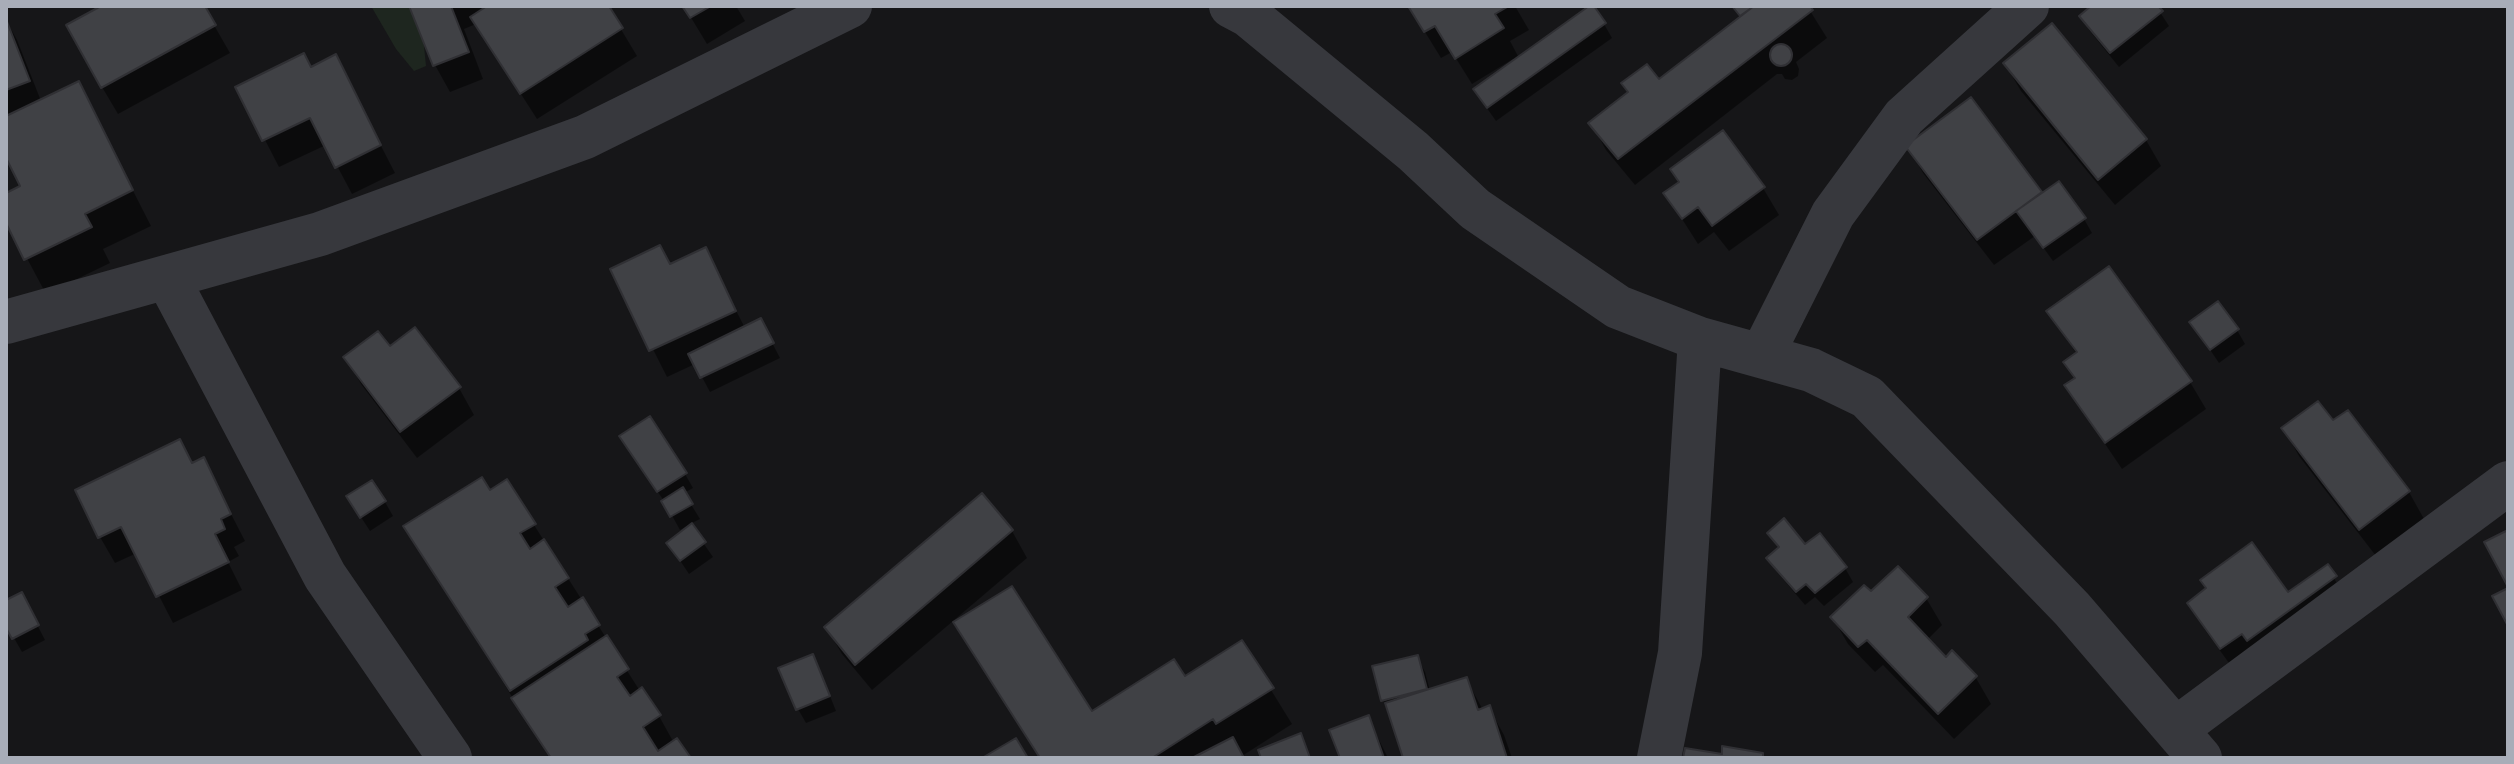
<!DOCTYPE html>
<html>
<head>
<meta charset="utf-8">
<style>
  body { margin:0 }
  #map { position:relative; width:2514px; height:764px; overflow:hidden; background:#161618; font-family:"Noto Sans",sans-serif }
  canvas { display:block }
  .frame { position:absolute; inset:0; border:8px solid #a8adb8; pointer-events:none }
</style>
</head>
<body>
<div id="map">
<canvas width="2514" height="764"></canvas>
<div class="frame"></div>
</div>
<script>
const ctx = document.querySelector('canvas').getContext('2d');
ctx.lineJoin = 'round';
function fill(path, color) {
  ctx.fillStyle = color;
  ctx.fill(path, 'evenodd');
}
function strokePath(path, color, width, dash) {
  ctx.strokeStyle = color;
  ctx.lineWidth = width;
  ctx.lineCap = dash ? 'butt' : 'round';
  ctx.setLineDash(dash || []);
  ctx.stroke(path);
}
const green = new Path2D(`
  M 371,6 L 420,6 L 426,66 L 414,71 L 396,49 Z`);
const shadow = new Path2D(`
  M 105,6 L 203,6 L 230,53 L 118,114 L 102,87 Z
  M 412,6 L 607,6 L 637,56 L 537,119 L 476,24 L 464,29 L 483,79 L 450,92 L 435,65 Z
  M 684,6 L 736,6 L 745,21 L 707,44 Z
  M 1409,6 L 1515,6 L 1529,30 L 1510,41 L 1519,58 L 1604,24 L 1612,38 L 1496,121 L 1484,104 L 1515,62 L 1513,59 L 1472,84 L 1452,52 L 1441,58 Z
  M 1732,6 L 1807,6 L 1827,38 L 1796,62 L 1799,69 L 1798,76 L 1792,80 L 1785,79 L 1782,74 L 1777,74 L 1635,185 L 1606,150 L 1591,123 L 1658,82 L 1741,18 Z
  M 2094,6 L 2156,6 L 2169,26 L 2119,67 L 2089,30 L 2081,16 Z
  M 6,20 L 17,40 L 41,101 L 78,83 L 151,226 L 103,249 L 110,263 L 46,294 L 6,219 L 6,195 L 22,186 L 6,153 Z
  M 335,57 L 395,173 L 352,194 L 326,145 L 279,167 L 238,88 L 311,69 Z
  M 2005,64 L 2146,140 L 2161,166 L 2115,205 L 2021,91 Z
  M 1970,100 L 2042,195 L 2084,219 L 2092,233 L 2053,261 L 2035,236 L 1994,265 L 1923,173 L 1908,147 Z
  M 1763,188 L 1779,215 L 1729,251 L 1714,232 L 1698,244 L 1666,194 Z
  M 705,250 L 745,328 L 768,335 L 780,358 L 710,392 L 695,364 L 667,377 L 613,270 L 670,266 Z
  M 2109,269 L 2190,382 L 2206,409 L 2122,469 L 2066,386 L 2076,380 L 2066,363 L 2077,355 L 2049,311 Z
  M 2192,323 L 2237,330 L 2245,344 L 2219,363 Z
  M 389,348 L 459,388 L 474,415 L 417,458 L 361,384 L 346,357 Z
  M 2347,412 L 2409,492 L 2424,519 L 2376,556 L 2299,456 L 2284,429 L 2333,423 Z
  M 630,451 L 685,474 L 693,488 L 684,493 L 700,519 L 690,524 L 713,557 L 689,574 L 669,544 L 689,528 L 687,526 L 680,530 L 664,501 Z
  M 203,460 L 245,541 L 234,547 L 239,556 L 228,562 L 242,590 L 173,623 L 137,553 L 115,563 L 100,537 L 192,465 Z
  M 489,493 L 534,525 L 640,691 L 659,716 L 674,743 L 688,758 L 550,758 L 406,526 Z
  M 982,495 L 1012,531 L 1027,558 L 872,690 L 842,654 L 826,627 Z
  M 385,502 L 393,516 L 370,531 L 357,511 Z
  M 1769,533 L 1805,547 L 1845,568 L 1853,582 L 1824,606 L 1815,597 L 1805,605 L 1777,572 L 1769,558 L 1779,549 Z
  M 2327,567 L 2350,604 L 2237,674 L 2205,630 L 2189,603 L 2288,595 Z
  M 1871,594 L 1926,598 L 1942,625 L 1927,640 L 1946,660 L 1952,653 L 1976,678 L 1991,704 L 1954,739 L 1883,665 L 1875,672 L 1848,644 L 1833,618 Z
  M 6,602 L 29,609 L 45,640 L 22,652 L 6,624 Z
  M 1242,643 L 1292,724 L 1242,756 L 1243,758 L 1040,758 L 1092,713 L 1185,679 Z
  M 1417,657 L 1425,672 L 1430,691 L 1466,679 L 1483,710 L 1489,708 L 1504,735 L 1512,758 L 1405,758 L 1383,700 Z
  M 820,671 L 836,711 L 806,723 L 798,709 Z
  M 1368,718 L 1388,758 L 1342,758 Z`);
const building = new Path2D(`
  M 101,6 L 205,6 L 216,25 L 101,88 L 66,25 Z
  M 409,6 L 451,6 L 469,52 L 433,66 Z
  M 487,6 L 609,6 L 623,28 L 520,94 L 470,17 Z
  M 682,6 L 711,6 L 690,18 Z
  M 1408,6 L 1509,6 L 1495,14 L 1504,28 L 1455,59 L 1435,26 L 1424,32 Z
  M 1589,6 L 1594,6 L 1606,23 L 1487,108 L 1473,89 Z
  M 1732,6 L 1754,6 L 1740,16 Z
  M 1754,6 L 1810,6 L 1813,10 L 1618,159 L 1588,123 L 1628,92 L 1621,83 L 1647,64 L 1659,79 Z
  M 2091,6 L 2158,6 L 2163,11 L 2110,53 L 2079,16 Z
  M 6,19 L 30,81 L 6,90 Z
  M 2052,23 L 2147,139 L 2098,180 L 2003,63 Z
  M1770 55a11 11 0 1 1 22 0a11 11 0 1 1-22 0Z
  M 304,53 L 311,67 L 336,54 L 381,145 L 335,168 L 310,118 L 262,141 L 235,87 Z
  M 79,81 L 133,190 L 85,214 L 92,227 L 24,260 L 6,223 L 6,193 L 20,186 L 6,158 L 6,116 Z
  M 1971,97 L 2042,192 L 1977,240 L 1905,146 Z
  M 1723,130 L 1765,187 L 1712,226 L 1698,207 L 1682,219 L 1663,193 L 1679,182 L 1670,169 Z
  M 2059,181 L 2086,218 L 2043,248 L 2016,211 Z
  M 660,245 L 670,264 L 706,247 L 736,311 L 649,351 L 610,269 Z
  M 2109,266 L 2192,381 L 2105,443 L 2064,385 L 2075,378 L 2063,362 L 2077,352 L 2046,311 Z
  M 2218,301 L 2239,329 L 2210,350 L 2189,322 Z
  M 761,318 L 774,343 L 700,378 L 688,354 Z
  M 415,327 L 461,387 L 400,432 L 343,357 L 378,331 L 390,346 Z
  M 2318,401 L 2333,420 L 2348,410 L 2410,491 L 2359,530 L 2281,428 Z
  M 650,416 L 687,473 L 657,492 L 619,436 Z
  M 180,439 L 192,463 L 204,457 L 231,514 L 221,519 L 225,529 L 215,534 L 229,562 L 156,597 L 121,527 L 98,538 L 75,490 Z
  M 482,477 L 490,490 L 507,479 L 536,524 L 520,533 L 530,549 L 544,539 L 569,578 L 555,587 L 568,607 L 583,597 L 600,625 L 585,634 L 588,640 L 510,691 L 403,526 Z
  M 372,480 L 386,501 L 360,518 L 346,496 Z
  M 683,487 L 693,504 L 670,517 L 661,501 Z
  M 982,493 L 1013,530 L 855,665 L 824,627 Z
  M 1784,518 L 1805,544 L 1820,533 L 1847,567 L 1815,593 L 1806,584 L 1796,592 L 1766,558 L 1779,547 L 1767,533 Z
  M 692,523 L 706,542 L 680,561 L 666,543 Z
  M 2508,530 L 2508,587 L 2484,542 Z
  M 2252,542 L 2288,592 L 2328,564 L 2337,576 L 2247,641 L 2242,634 L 2220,649 L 2187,603 L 2206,588 L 2200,580 Z
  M 1898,566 L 1928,597 L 1908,617 L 1946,657 L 1952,650 L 1977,676 L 1938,714 L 1867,640 L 1858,647 L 1830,617 L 1864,585 L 1871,591 Z
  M 1012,586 L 1092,711 L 1174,659 L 1185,676 L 1242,640 L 1274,688 L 1216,724 L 1213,719 L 1152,758 L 1040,758 L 953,622 Z
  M 2508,588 L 2508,626 L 2492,596 Z
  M 22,592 L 39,625 L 12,639 L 6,628 L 6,600 Z
  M 607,635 L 629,669 L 617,677 L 630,696 L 642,687 L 661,715 L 643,727 L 658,751 L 677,738 L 691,758 L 551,758 L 511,698 Z
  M 813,654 L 830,696 L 796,710 L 778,668 Z
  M 1418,655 L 1427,689 L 1381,701 L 1372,666 Z
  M 1467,677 L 1478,710 L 1490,705 L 1507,758 L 1403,758 L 1385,703 Z
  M 1369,715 L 1384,758 L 1340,758 L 1329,730 Z
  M 1301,733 L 1310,758 L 1261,758 L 1258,750 Z
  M 1233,737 L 1244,758 L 1192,758 Z
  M 1016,738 L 1028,758 L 982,758 Z
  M 1722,746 L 1763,753 L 1763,758 L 1683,758 L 1685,748 L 1722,754 Z`);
const street = new Path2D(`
  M 1231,6 L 1248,15 L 1413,151 L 1475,209 L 1618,307 L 1700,339 L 1811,370 L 1867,397 L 2072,609 L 2200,758
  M 167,277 L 325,576 L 450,758
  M 6,322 L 320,234 L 585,137 L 850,6
  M 1762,355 L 1833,214 L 1904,117 L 2027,6
  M 2176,729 L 2508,483
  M 1659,758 L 1680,653 L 1700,339`);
fill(green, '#1e261f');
fill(shadow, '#0007');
fill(building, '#404145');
strokePath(building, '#303034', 2);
strokePath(street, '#37383d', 44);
</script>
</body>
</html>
